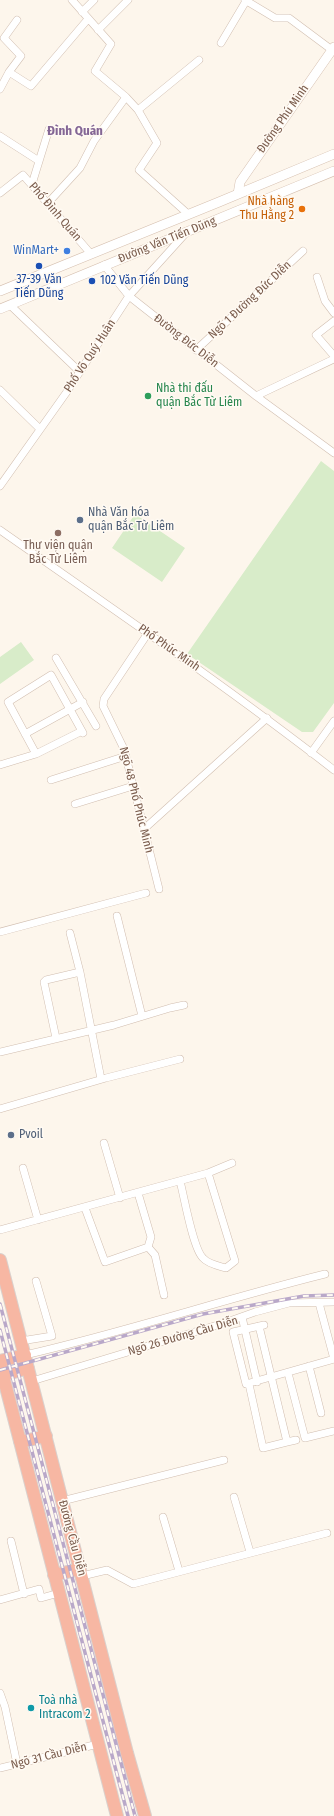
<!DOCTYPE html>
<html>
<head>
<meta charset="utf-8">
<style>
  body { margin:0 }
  canvas { display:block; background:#fdf6ec }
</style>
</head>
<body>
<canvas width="334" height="1816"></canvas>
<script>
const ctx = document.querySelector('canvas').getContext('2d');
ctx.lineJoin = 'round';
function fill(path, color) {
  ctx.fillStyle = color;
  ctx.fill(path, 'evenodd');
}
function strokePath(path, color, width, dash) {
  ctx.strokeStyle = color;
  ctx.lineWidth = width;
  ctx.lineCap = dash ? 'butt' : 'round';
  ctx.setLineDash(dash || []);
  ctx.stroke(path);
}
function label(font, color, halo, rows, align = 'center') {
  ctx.font = font + ' "Fira Sans Condensed",sans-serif';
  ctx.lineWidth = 3;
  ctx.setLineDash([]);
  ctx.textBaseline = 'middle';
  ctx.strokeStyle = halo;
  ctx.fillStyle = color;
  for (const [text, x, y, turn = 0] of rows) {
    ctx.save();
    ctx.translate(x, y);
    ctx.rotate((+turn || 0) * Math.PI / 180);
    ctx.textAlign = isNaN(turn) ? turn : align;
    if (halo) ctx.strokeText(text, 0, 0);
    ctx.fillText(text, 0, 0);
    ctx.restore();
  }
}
const green = new Path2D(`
  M 321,461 L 334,471 L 334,703 L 313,732 L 302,732 L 187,654 Z
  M 135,514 L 185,548 L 162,582 L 112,548 Z
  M 21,642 L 34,660 L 0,684 L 0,657 Z`);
const street = new Path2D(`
  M 72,0 L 111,44 L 95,71 L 126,97 L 138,110 L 157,143 L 139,170 L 188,214
  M 245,0 L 275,18 L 289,18 L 332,50
  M 82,12 L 94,0
  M 17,20 L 4,38 L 21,56 L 9,72 L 31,86 L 88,19
  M 98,30 L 128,0
  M 221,43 L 246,1
  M 0,89 L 9,72
  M 138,110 L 199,60
  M 0,136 L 39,161
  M 32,184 L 49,129
  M 0,193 L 23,175 L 91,254
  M 48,203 L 80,168 L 94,141 L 126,97
  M 104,265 L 129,296 L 256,396 L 334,453
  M 317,277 L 325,301 L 334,313
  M 10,305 L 80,372
  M 334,321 L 316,335 L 334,356
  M 196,350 L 303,251
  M 0,390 L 40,429
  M 256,396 L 334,359
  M 0,486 L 66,393 L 129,296 L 185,234
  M 0,530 C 113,609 226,686 334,770
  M 148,633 L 104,699 L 103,706 L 124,749 L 159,889
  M 56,658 L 96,726
  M 25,734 L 83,702
  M 311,753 L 334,721
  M 36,754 L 8,702 L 51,675 L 83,733
  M 0,765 L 36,754 L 82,731
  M 51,780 L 126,756
  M 75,804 L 133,786
  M 144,829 L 267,718
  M 117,916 L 142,1016
  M 0,932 L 146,893
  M 70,933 L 80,972 L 101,1079
  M 56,1038 L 44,982 L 46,980 L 80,972
  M 0,1052 L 114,1025 L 170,1008 L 184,1005
  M 0,1109 L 106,1078 L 180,1059
  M 104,1143 L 120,1198
  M 23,1168 L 38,1220
  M 180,1181 C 184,1196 193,1249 203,1258 C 208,1264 219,1266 226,1268 L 235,1261 L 208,1173
  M 138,1193 L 151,1237 L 148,1247
  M 85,1208 L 105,1262 L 148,1247
  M 0,1230 L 208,1173 L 232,1163
  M 148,1247 L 155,1255 L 164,1295
  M 242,1317 L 257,1382
  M 264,1325 L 233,1332 L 246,1384 L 334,1359 L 319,1303
  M 259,1326 L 287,1442 L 296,1440
  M 21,1341 L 52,1336 L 36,1281
  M 25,1355 C 126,1332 224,1299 325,1274
  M 309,1366 L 321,1413
  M 288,1373 L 305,1438 L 334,1431
  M 32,1381 L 224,1323 L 255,1312 L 289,1303 L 334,1302
  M 249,1384 L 263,1448 L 287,1442
  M 234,1497 L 250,1552
  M 62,1501 L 224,1460
  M 163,1517 L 179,1571
  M 11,1541 L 24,1594
  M 82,1576 L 107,1570 L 133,1584 L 327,1533
  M 0,1600 L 39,1589 L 41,1598 L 59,1593
  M 0,1693 L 5,1707 L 17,1764
  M 0,1768 L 98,1744`);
const secondary = new Path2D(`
  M 238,194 L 240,182 L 334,47
  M 0,291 L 219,202 L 334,154
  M 0,309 L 334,171`);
const highway = new Path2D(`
  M 0,1260 L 127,1753 L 145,1816
  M 0,1361 L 25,1355
  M 0,1364 L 117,1816
  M 3,1375 L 28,1368
  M 20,1442 L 46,1436
  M 54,1575 L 80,1569`);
const rail = new Path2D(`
  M 0,1304 L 135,1816
  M 0,1330 L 128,1816
  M 0,1370 L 203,1314 L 304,1296 L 334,1295`);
const markers = [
  [302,209,4,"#e8710a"],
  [67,251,4,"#3f7fe0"],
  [39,266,4,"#1a4fb4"],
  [92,281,4,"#1a4fb4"],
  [148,396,4,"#2e9e5b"],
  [80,520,4,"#5c6f8a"],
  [58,533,4,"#8d6e63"],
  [11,1135,4,"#5c6f8a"],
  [31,1708,4,"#0f9aa8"]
];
const streetNames = [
  ["Đường Phú Minh",283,119,-55],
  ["Phố Đình Quán",55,212,49],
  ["Đường Văn Tiến Dũng",167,240,-22],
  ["Ngõ 1 Đường Đức Diễn",250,300,-43],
  ["Đường Đức Diễn",186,341,38],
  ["Phố Võ Quý Huân",90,356,-57],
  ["Phố Phúc Minh",169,648,35],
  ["Ngõ 48 Phố Phúc Minh",136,800,76],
  ["Ngõ 26 Đường Cầu Diễn",183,1336,-16],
  ["Đường Cầu Diễn",72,1538,75],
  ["Ngõ 31 Cầu Diễn",49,1756,-14]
];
const foodNames = [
  ["Nhà hàng",294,202],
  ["Thu Hằng 2",294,216]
];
const shopNames = [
  ["WinMart+",59,251]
];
const transitNames = [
  ["37-39 Văn",39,280],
  ["Tiến Dũng",39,294],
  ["102 Văn Tiến Dũng",100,281,"left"]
];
const leisureNames = [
  ["Nhà thi đấu",156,389],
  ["quận Bắc Từ Liêm",156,403]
];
const serviceNames = [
  ["Nhà Văn hóa",88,513],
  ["quận Bắc Từ Liêm",88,527],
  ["Pvoil",19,1135]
];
const educationNames = [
  ["Thư viện quận",58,546],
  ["Bắc Từ Liêm",58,560]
];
const cultureNames = [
  ["Toà nhà",39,1701],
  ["Intracom 2",39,1715]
];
const neighbourhoodNames = [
  ["Đình Quán",75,131]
];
fill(green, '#d8ecc9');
strokePath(street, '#d1beb0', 8);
strokePath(secondary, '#d6c0b0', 10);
strokePath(highway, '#dad1cd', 14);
strokePath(street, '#fff', 7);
strokePath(secondary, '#fff', 9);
strokePath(highway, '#f7b7a3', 12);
strokePath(rail, '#b9a8c9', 3.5);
strokePath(rail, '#fffaf3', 2, [6]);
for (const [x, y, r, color] of markers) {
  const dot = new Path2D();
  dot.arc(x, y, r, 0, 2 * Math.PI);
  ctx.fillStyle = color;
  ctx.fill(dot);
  strokePath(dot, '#fffaf3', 1.5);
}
label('12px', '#7a5c4d', '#fffaf3', streetNames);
label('12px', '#c56008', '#fffaf3', foodNames, 'right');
label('12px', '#366cbe', '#fffaf3', shopNames, 'right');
label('12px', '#164399', '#fffaf3', transitNames);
label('12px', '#27864d', '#fffaf3', leisureNames, 'left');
label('12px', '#4e5e75', '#fffaf3', serviceNames, 'left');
label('12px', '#785e54', '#fffaf3', educationNames);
label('12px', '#0d838f', '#fffaf3', cultureNames, 'left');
label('bold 13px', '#846695', '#fffaf3', neighbourhoodNames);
</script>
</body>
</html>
